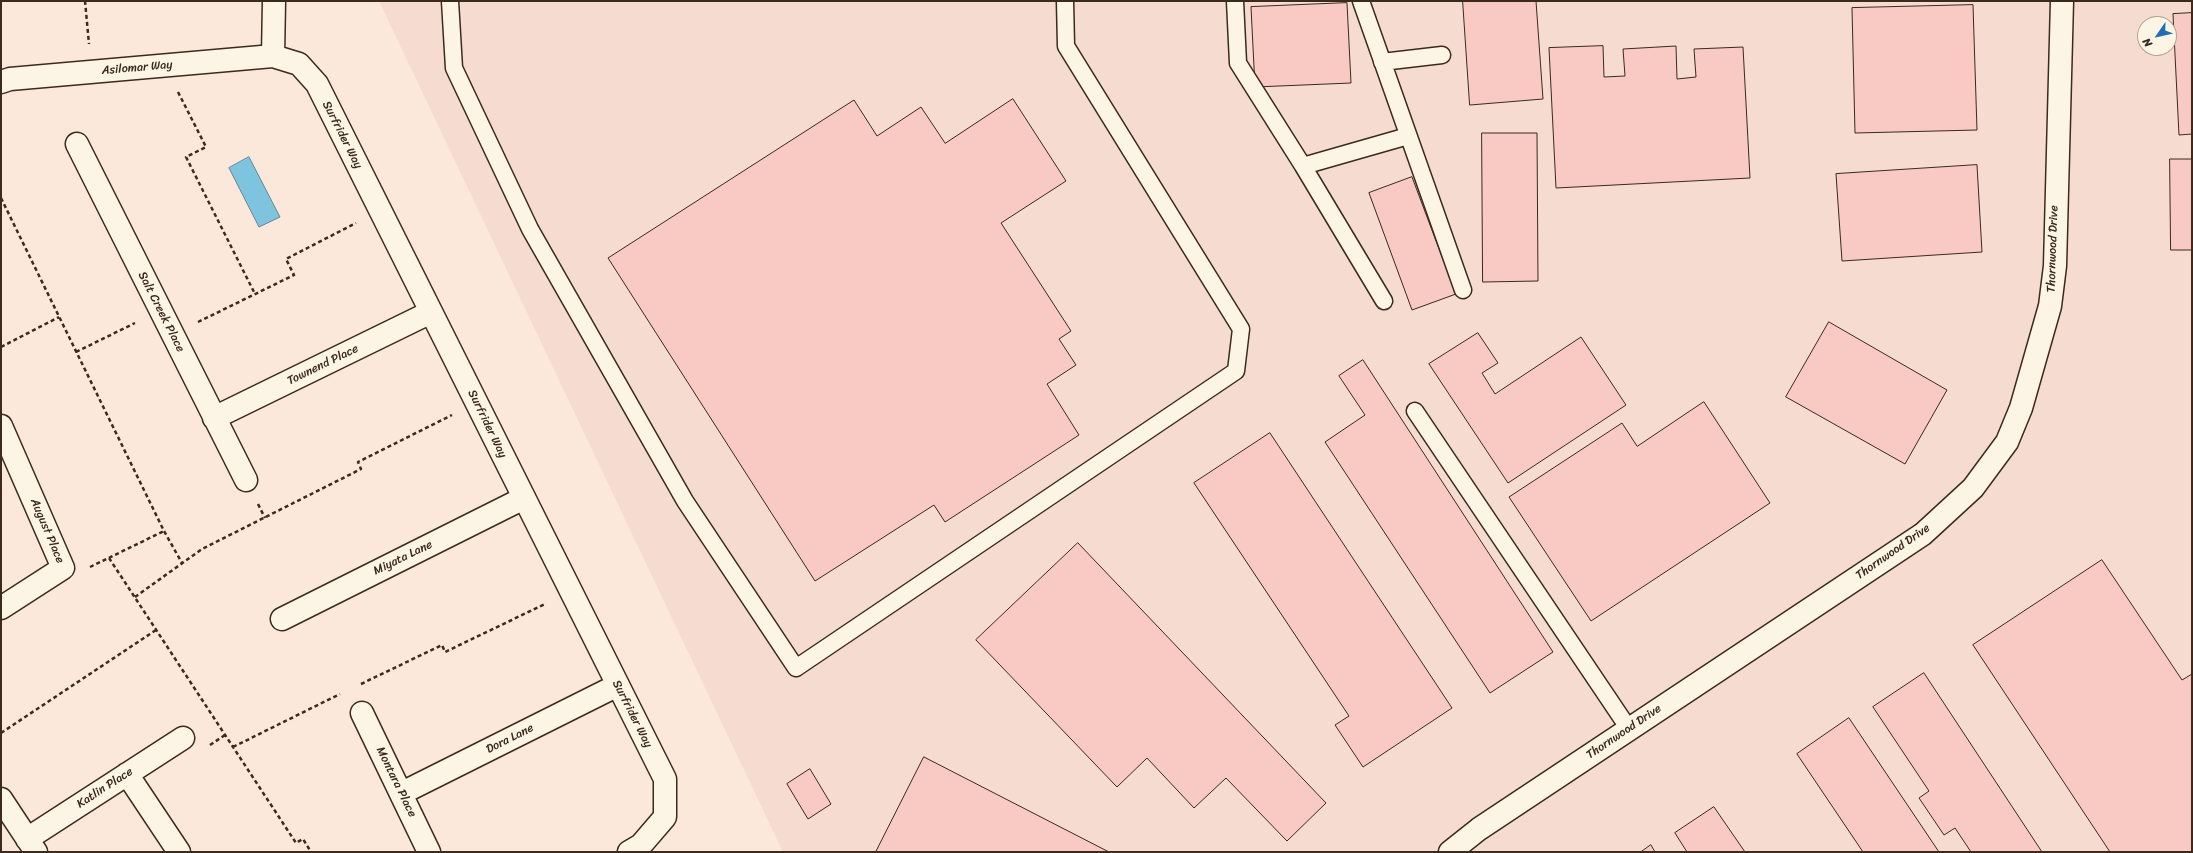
<!DOCTYPE html>
<html>
<head>
<meta charset="utf-8">
<style>
  body { margin:0 }
  #map { position:relative; width:2193px; height:853px; overflow:hidden; background:#fbe8db; font-family:Sriracha,sans-serif }
  canvas { display:block }
  .frame { position:absolute; inset:0; border:2px solid #3b2a1e; pointer-events:none }
  .north { position:absolute; left:2137px; top:16px; width:40px; height:40px; box-sizing:border-box; background:#fcf5e5; border:1px solid #afa495; border-radius:50%; rotate:236deg; font-size:11px; font-weight:700; line-height:16px; text-align:center; color:#3b2a1e }
  .north::after { content:''; display:block; margin:auto; width:14px; height:18px; background:#1f6fb2; clip-path:polygon(50% 0,100% 100%,50% 72%,0 100%) }
</style>
</head>
<body>
<div id="map">
<canvas width="2193" height="853"></canvas>
<div class="frame"></div>
<div class="north">N</div>
</div>
<script>
const ctx = document.querySelector('canvas').getContext('2d');
ctx.lineJoin = 'round';
function fill(path, color) {
  ctx.fillStyle = color;
  ctx.fill(path, 'evenodd');
}
function strokePath(path, color, width, dash) {
  ctx.strokeStyle = color;
  ctx.lineWidth = width;
  ctx.lineCap = dash ? 'butt' : 'round';
  ctx.setLineDash(dash || []);
  ctx.stroke(path);
}
function label(font, color, halo, rows, align = 'center') {
  ctx.font = font + ' Sriracha,sans-serif';
  ctx.lineWidth = 3;
  ctx.setLineDash([]);
  ctx.textBaseline = 'middle';
  ctx.strokeStyle = halo;
  ctx.fillStyle = color;
  for (const [text, x, y, turn = 0] of rows) {
    ctx.save();
    ctx.translate(x, y);
    ctx.rotate((+turn || 0) * Math.PI / 180);
    ctx.textAlign = isNaN(turn) ? turn : align;
    if (halo) ctx.strokeText(text, 0, 0);
    ctx.fillText(text, 0, 0);
    ctx.restore();
  }
}
const built = new Path2D(`
  M 379,1 L 2192,1 L 2192,852 L 783,852 ZM 2145,24 L 2169,24 L 2169,48 L 2145,48 Z`);
const water = new Path2D(`
  M 249,157 L 280,217 L 259,227 L 229,168 Z`);
const building = new Path2D(`
  M 1463,1 L 1536,1 L 1543,99 L 1470,105 Z
  M 1347,3 L 1351,83 L 1255,87 L 1251,7 Z
  M 1973,5 L 1977,130 L 1855,133 L 1852,8 Z
  M 2192,13 L 2192,134 L 2179,135 L 2173,14 Z
  M 1603,46 L 1604,77 L 1625,76 L 1623,49 L 1676,46 L 1677,79 L 1696,77 L 1694,49 L 1743,47 L 1750,178 L 1556,188 L 1549,48 Z
  M 1013,99 L 1066,181 L 1001,223 L 1071,331 L 1059,339 L 1076,365 L 1047,384 L 1079,435 L 945,522 L 934,505 L 815,581 L 608,258 L 854,100 L 877,136 L 921,107 L 945,143 Z
  M 1482,133 L 1537,133 L 1538,281 L 1483,282 Z
  M 2170,159 L 2192,159 L 2192,250 L 2171,250 Z
  M 1977,165 L 1982,252 L 1842,261 L 1836,174 Z
  M 1412,177 L 1456,294 L 1412,310 L 1369,193 Z
  M 1829,322 L 1947,390 L 1905,464 L 1786,397 Z
  M 1478,333 L 1498,363 L 1482,373 L 1495,394 L 1581,337 L 1626,405 L 1508,483 L 1429,364 Z
  M 1363,360 L 1553,652 L 1490,693 L 1325,442 L 1365,415 L 1339,376 Z
  M 1704,402 L 1770,503 L 1591,621 L 1509,497 L 1622,423 L 1637,446 Z
  M 1270,433 L 1452,708 L 1363,767 L 1335,725 L 1349,716 L 1194,483 Z
  M 1078,543 L 1326,803 L 1287,841 L 1226,778 L 1194,808 L 1147,758 L 1117,787 L 976,640 Z
  M 2102,560 L 2182,680 L 2192,674 L 2192,852 L 2110,852 L 1973,645 Z
  M 1924,673 L 2042,852 L 1971,852 L 1955,828 L 1944,835 L 1919,798 L 1929,791 L 1873,707 Z
  M 1849,718 L 1939,852 L 1863,852 L 1797,754 Z
  M 924,757 L 1109,852 L 876,852 Z
  M 810,769 L 831,804 L 808,819 L 787,784 Z
  M 1714,807 L 1745,852 L 1687,852 L 1675,833 Z
  M 1651,845 L 1655,852 L 1641,852 Z`);
const path = new Path2D(`
  M 85,1 L 89,44
  M 178,92 L 206,147 L 186,157 L 255,294
  M 1,198 L 164,531 L 182,563
  M 198,322 L 294,275 L 286,259 L 356,223
  M 1,347 L 59,317
  M 76,352 L 135,323
  M 258,504 L 265,518
  M 109,558 L 296,843 L 303,839 L 311,852
  M 90,567 L 164,531
  M 135,597 L 202,549 L 361,469 L 358,462 L 452,415
  M 361,684 L 442,645 L 445,652 L 545,604
  M 1,733 L 156,630
  M 210,745 L 225,735
  M 233,747 L 340,694`);
const lane = new Path2D(`
  M 450,1 L 454,68 L 530,229 L 685,501 L 796,668 L 1236,371 L 1241,329 L 1066,46 L 1065,1
  M 1235,1 L 1238,63 L 1303,166
  M 1361,1 L 1463,290
  M 1382,62 L 1442,55
  M 1384,301 L 1303,166 L 1408,136
  M 1415,411 L 1629,729`);
const street = new Path2D(`
  M 273,56 L 274,1
  M 1,82 L 10,79 L 273,56 L 299,64 L 317,84 L 665,779 L 665,817 L 641,845 L 629,852
  M 77,144 L 246,480
  M 214,418 L 431,312
  M 1,426 L 63,568 L 1,608
  M 282,619 L 524,498
  M 362,713 L 429,852
  M 127,774 L 179,852
  M 402,793 L 618,685
  M 1,799 L 36,852
  M 27,839 L 183,738
  M 1450,852 L 1479,829 L 1923,534 L 1973,488 L 2007,442 L 2021,408 L 2050,306 L 2055,266 L 2062,1`);
const streetNames = [
  ["Asilomar Way",137,68,-5],
  ["Surfrider Way",342,135,63],
  ["Thornwood Drive",2053,249,-88],
  ["Salt Creek Place",161,312,63],
  ["Townend Place",323,365,-26],
  ["Surfrider Way",487,424,64],
  ["August Place",47,531,67],
  ["Thornwood Drive",1893,552,-35],
  ["Miyata Lane",403,558,-26],
  ["Surfrider Way",632,714,63],
  ["Thornwood Drive",1624,732,-34],
  ["Dora Lane",510,739,-27],
  ["Montara Place",396,782,64],
  ["Katlin Place",105,788,-33]
];
fill(built, '#f6dbd0');
fill(water, '#7ec4df');
strokePath(water, '#638692', 1);
fill(building, '#f9c9c4');
strokePath(building, '#3b2a1e', 1);
strokePath(lane, '#3b2a1e', 19);
strokePath(street, '#3b2a1e', 25);
strokePath(path, '#3b2a1e', 2.5, [4, 3]);
strokePath(lane, '#fcf5e5', 16);
strokePath(street, '#fcf5e5', 22);
label('12px', '#3b2a1e', '#fcf5e5', streetNames);
</script>
</body>
</html>
